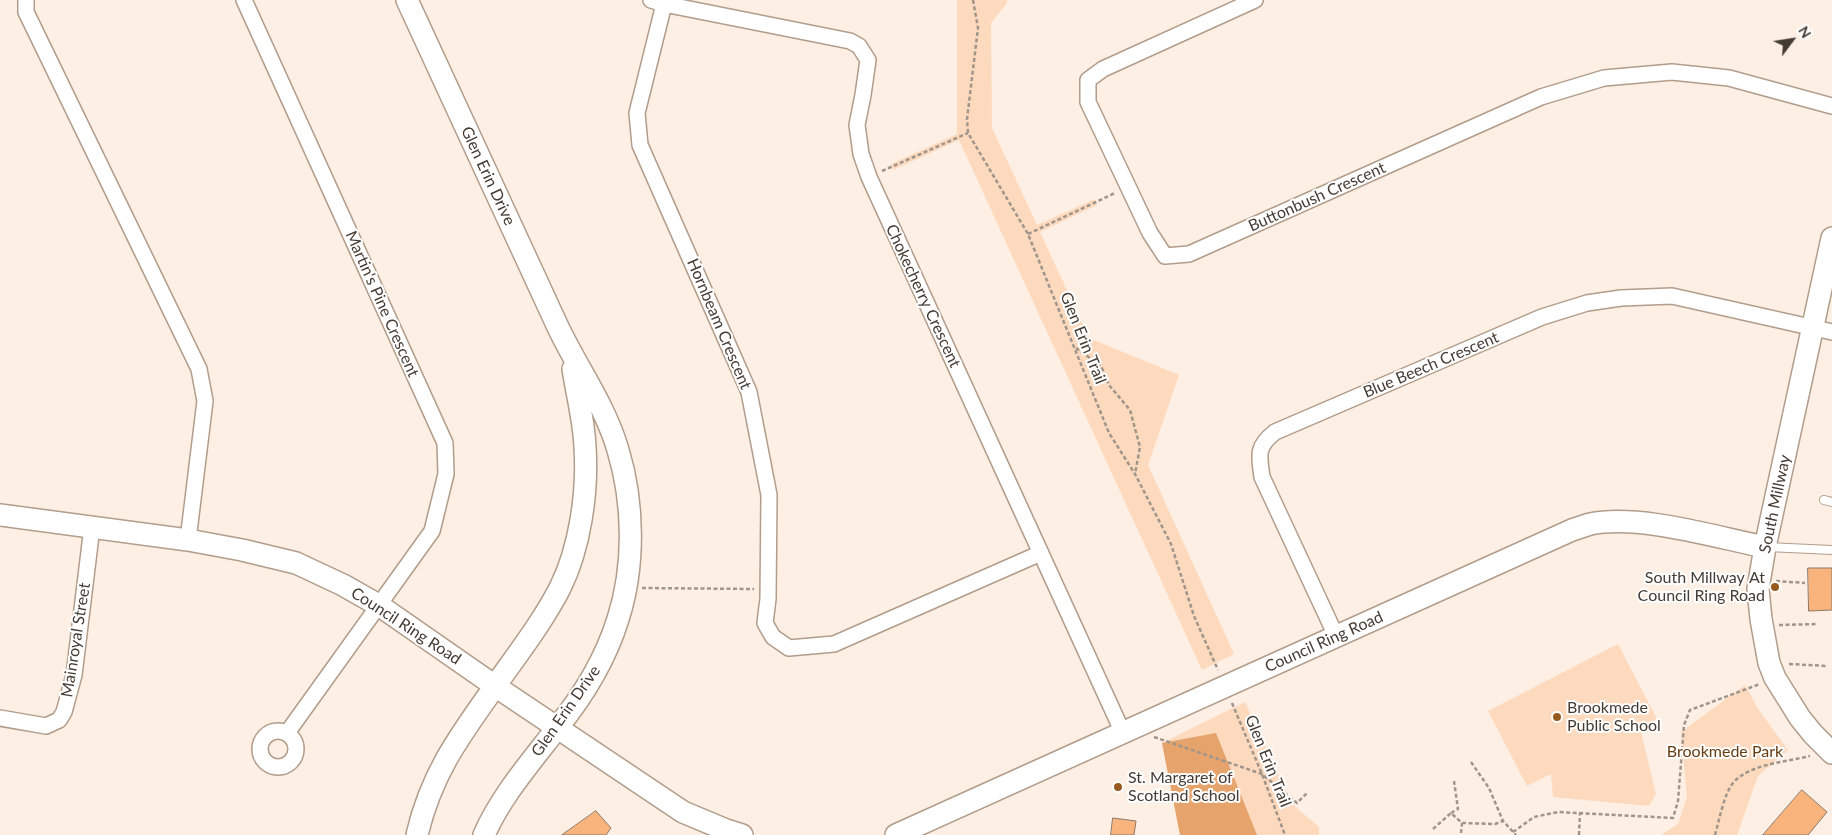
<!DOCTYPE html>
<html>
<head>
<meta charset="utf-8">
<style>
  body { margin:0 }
  #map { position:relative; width:1832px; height:835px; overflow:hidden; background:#fdefe3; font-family:Lato,sans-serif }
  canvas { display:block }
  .north { position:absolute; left:1767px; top:15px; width:50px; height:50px; -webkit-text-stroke:4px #fff; paint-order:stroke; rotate:59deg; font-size:14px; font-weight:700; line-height:20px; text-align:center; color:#443b33 }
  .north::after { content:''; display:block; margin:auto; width:18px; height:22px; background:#443b33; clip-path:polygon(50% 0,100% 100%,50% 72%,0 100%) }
</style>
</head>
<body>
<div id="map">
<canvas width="1832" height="835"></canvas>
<div class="north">N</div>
</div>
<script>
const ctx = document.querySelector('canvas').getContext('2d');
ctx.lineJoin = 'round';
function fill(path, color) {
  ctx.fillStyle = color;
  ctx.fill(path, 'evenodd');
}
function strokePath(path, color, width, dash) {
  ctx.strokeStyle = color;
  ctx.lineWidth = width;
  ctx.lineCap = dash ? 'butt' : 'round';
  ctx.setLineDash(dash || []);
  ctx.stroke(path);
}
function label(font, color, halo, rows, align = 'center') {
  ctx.font = font + ' Lato,sans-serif';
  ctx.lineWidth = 4;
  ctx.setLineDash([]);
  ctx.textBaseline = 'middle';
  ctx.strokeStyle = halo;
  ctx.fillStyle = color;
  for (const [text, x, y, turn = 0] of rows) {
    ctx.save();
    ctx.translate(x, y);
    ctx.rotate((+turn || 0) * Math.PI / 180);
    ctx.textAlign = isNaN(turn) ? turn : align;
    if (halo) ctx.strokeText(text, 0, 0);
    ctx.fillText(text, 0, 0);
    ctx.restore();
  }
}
const green = new Path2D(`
  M 957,0 L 1007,0 L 1007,3 L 991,23 L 992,128 L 1037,225 L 1095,199 L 1097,205 L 1040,232 L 1089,338 L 1179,375 L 1148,465 L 1234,654 L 1202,670 L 959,140 L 893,170 L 891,164 L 957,134 Z
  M 1618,644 L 1657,719 L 1640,728 L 1656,794 L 1649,806 L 1553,797 L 1551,774 L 1527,786 L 1488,711 Z
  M 1745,685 L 1758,709 L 1788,750 L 1758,776 L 1737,835 L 1661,835 L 1678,824 L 1687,797 L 1681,732 Z
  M 1245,702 L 1292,804 L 1319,827 L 1319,835 L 1180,835 L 1162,743 Z`);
const forest = new Path2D(`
  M 1216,733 L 1257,835 L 1180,835 L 1162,743 Z`);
const building = new Path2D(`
  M 1808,568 L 1832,568 L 1832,610 L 1809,611 Z
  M 1802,790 L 1827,812 L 1808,835 L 1763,835 Z
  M 596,811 L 611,828 L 606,835 L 562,835 Z
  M 1113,818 L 1136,821 L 1134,835 L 1111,835 Z`);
const path = new Path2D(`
  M 973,0 L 978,28 L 967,119 L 968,133 L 1028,234 L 1109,433 L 1135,474 L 1171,544 L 1194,616 L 1218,670
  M 882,171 L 968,133
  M 1028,234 L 1115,193
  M 1076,348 L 1101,366 L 1109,385 L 1130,410 L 1140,447 L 1135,474
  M 1776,581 L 1805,583
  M 642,588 L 754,589
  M 1779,625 L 1817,624
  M 1789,664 L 1827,666
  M 1232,703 L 1262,774 L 1285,835
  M 1154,737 L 1262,774 L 1297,803 L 1308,792
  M 1471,762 L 1489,788 L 1503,821 L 1516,835
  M 1451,813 L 1458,809 L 1454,781
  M 1433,829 L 1451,813 L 1462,823 L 1495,824 L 1503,821
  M 1513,832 L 1534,817 L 1558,812 L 1673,818 L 1678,801 L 1684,725 L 1690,710 L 1760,684
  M 1461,833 L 1462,823
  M 1579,835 L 1580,813
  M 1715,835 C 1719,821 1724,794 1733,783 C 1749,764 1786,762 1810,756`);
const lane = new Path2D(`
  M 1824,500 L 1832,502
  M 1767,547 L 1832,550`);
const street = new Path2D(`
  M 26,0 L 26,12 L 199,369 L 205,401 L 188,540
  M 244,0 L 445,443 L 446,474 L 432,531 L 287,733
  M 651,0 L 664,4 L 850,41 L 859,46 L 868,60 L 863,95 L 857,125 L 861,154 L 869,177 L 1123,733
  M 665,0 L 637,113 L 640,145 L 749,392 L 769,495 L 768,599 L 765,623 L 773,637 L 789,648 L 834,644 L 1041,553
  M 1255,0 L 1103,69 L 1088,80 L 1088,102 L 1150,233 L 1165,256 L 1189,254 L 1541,97 L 1604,78 L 1672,72 L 1729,78 L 1832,106
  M 1336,636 L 1262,477 C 1259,455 1256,447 1275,432 L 1542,317 L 1587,303 L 1621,298 L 1672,296 L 1832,332
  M 0,718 L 46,726 L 59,720 L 64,712 L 74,675 L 92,527
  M260 749a18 18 0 1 1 36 0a18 18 0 1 1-36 0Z`);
const secondary = new Path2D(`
  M 407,0 C 457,108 507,216 557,325 C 576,366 605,405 618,450 C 634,503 635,566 618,619 C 606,658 583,696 557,728 C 531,762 501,796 484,835
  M 1832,238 L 1765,547 L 1758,589 L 1761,619 L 1769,663 L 1775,678 L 1800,718 L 1813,734 L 1832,753
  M 0,515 L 188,540 L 242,550 L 296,563 L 343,585 L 380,606 L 495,686 L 683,812 L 726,830 L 742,835
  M 417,835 C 431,775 458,738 493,689 C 516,656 542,623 560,588 C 580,548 588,492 585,447 C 584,421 577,395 573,369
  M 896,835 L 1572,530 C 1578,528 1584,526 1590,524 C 1640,514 1715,537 1765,547`);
const markers = [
  [1775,587,5,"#97591d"],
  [1557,717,5,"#97591d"],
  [1118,787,5,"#97591d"]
];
const streetNames = [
  ["Glen Erin Drive",488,176,65],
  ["Buttonbush Crescent",1317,197,-24],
  ["Chokecherry Crescent",923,296,65],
  ["Martin's Pine Crescent",382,304,66],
  ["Hornbeam Crescent",719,324,67],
  ["Glen Erin Trail",1083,338,68],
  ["Blue Beech Crescent",1431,365,-23],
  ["South Millway",1775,504,-78],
  ["Council Ring Road",406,626,33],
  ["Mainroyal Street",76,640,-81],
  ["Council Ring Road",1324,642,-24],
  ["Glen Erin Drive",566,711,-55],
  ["Glen Erin Trail",1268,761,68]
];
const poiNames = [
  ["South Millway At",1765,578,"right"],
  ["Council Ring Road",1765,596,"right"],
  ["Brookmede",1567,708],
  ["Public School",1567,726],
  ["St. Margaret of",1128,778],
  ["Scotland School",1128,796]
];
const parkNames = [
  ["Brookmede Park",1725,752]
];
fill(green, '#fddabe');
fill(forest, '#e6a36b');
fill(building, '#f8b47c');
strokePath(building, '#8d7867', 1);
strokePath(lane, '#b29c8a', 10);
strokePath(street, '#b29c8a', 18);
strokePath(secondary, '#b29c8a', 24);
strokePath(path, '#a0958b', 2.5, [4, 2.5]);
strokePath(lane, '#fff', 8);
strokePath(street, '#fff', 15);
strokePath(secondary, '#fff', 21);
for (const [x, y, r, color] of markers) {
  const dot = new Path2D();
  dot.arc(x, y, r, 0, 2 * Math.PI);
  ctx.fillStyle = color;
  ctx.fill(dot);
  strokePath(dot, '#fff', 2);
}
label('16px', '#443b33', '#fff', streetNames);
label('16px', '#443b33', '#fff', poiNames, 'left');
label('16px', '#683c11', '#fff', parkNames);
</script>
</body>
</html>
